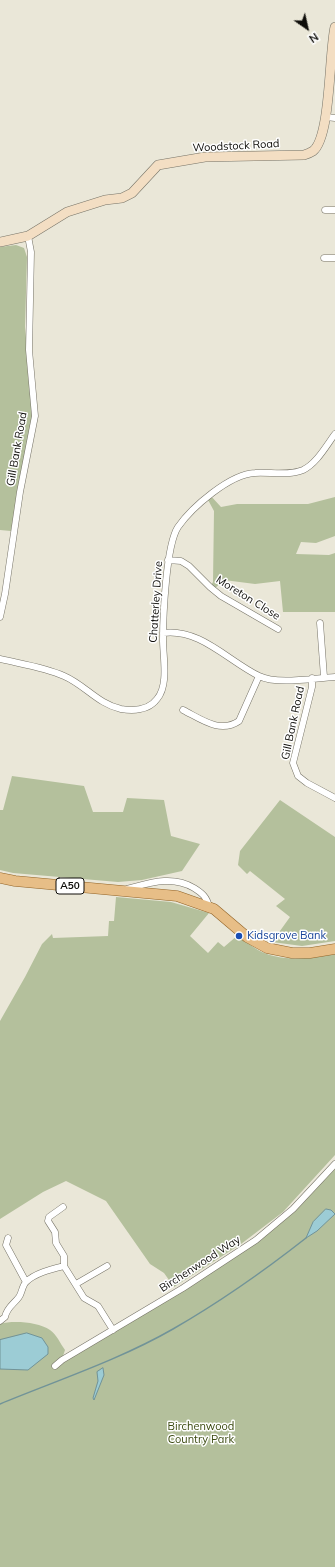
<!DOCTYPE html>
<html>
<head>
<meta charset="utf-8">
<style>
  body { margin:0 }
  #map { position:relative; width:335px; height:1567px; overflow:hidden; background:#eae7d8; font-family:Mulish,sans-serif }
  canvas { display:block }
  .north { position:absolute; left:287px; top:8px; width:40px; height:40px; -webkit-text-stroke:3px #fff; paint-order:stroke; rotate:146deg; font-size:11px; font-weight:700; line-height:16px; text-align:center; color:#0e0d09 }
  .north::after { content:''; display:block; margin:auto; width:14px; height:18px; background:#0e0d09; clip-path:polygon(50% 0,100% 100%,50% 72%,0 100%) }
</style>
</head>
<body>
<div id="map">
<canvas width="335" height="1567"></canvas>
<div class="north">N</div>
</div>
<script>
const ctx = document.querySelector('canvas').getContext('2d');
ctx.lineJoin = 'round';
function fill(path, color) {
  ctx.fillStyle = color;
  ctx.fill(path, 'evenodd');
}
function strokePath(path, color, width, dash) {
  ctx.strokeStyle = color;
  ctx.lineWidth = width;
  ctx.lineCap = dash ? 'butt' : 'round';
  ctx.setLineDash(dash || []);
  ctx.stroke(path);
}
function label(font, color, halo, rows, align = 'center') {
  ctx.font = font + ' Mulish,sans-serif';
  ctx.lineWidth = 3;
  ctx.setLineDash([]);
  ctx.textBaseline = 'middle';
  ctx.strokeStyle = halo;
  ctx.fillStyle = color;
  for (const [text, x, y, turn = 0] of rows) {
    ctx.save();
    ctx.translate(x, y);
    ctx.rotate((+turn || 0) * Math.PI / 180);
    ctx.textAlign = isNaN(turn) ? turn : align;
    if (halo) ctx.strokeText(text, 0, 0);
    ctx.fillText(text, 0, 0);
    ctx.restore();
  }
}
const green = new Path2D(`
  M 16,245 L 24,248 L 27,257 L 25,327 L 33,414 L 11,531 L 0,530 L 0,247 Z
  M 210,495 L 221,507 L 237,504 L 308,504 L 335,497 L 335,536 L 316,543 L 301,542 L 296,554 L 329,555 L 335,553 L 335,612 L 283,612 L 280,581 L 255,584 L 224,580 L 213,590 L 210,587 L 213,582 L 214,511 L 207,498 Z
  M 12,776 L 84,786 L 93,812 L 123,812 L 127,798 L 164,800 L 171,836 L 200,844 L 182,871 L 142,880 L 118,882 L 13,873 L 0,870 L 0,810 L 3,810 Z
  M 280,800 L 335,837 L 335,941 L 302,946 L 272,942 L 290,917 L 276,906 L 285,899 L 250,871 L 247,874 L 238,865 L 240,851 Z
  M 116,897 L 171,902 L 209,913 L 190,936 L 208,953 L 218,942 L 224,947 L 238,935 C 245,940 251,946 258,950 C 282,963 310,958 335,954 L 335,1155 L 283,1212 L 241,1244 L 174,1287 L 164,1273 L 150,1264 L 106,1201 L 66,1181 L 43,1192 L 0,1219 L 0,1021 L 25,977 L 42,944 L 52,934 L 53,938 L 108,936 L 109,921 L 114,921 Z
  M 335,1164 L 335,1567 L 0,1567 L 0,1324 C 13,1320 38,1322 50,1330 C 57,1335 60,1343 65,1350 L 62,1359 L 119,1326 L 275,1226 Z`);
const water = new Path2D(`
  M 326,1209 L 331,1210 L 335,1214 L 317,1231 L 306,1238 L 313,1222 Z
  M 27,1333 L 42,1338 L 48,1347 L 48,1354 L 28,1370 L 0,1369 L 0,1340 Z
  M 103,1368 L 104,1375 L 94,1400 L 93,1398 L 98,1381 L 97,1372 Z`);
const stream = new Path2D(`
  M 0,1404 C 58,1380 119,1360 173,1329 C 220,1302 264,1271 306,1238`);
const street = new Path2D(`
  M 326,117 L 335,118
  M 325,210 L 335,210
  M 324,258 L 335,258
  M 168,560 L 181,561 L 189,566 L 210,587 L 221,596 L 278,629
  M 0,617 L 5,594 L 20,492 L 35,416 L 29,350 L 31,252 L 28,236
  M 320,623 L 324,677
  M 163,633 C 200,628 228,661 259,676 C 277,685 314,678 335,677
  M 0,659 C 21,664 44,667 64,676 C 85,685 98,704 121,709 C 134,711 149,710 157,699 C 169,685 163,657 163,640 C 163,617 166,545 178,527 C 192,507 230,474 255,473 C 270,472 289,476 303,470 C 317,463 326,446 335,434
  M 312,678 L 312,687 L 293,763 L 298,776 L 307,783 L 335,798
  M 183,710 C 201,719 220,734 239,721 L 259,676
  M 127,889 C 150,883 172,875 194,888 C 202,893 207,897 209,907
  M 63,1207 L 49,1217 L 48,1221 L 55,1232 L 56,1243 L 64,1256 L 64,1266 L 84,1298 L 98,1306 L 113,1330
  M 8,1238 L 6,1245 L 26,1282
  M 76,1284 L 107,1266
  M 0,1321 L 5,1317 C 7,1307 14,1304 19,1297 C 22,1293 22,1286 26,1282 C 35,1273 52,1269 64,1266
  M 55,1366 L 62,1360 L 183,1288 L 256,1240 L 293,1209 L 335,1164`);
const secondary = new Path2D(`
  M 0,242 L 28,236 L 67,212 L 105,200 L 122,198 L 132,193 L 158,165 L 205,157 L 304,155 C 307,154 310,153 313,151 C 331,137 329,52 335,27`);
const primary = new Path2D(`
  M 0,878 L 15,881 L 177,896 L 214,909 L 247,937 L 267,948 L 292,953 L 310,953 L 335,949`);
const markers = [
  [239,936,4,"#1a4fb4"]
];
const shields = [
  [70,886,28]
];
const shieldNames = [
  ["A50",70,886]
];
const streetNames = [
  ["Woodstock Road",236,146,-3],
  ["Gill Bank Road",17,449,-80],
  ["Moreton Close",248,598,32],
  ["Chatterley Drive",156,602,-86],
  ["Gill Bank Road",293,723,-78],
  ["Birchenwood Way",200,1264,-33]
];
const transitNames = [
  ["Kidsgrove Bank",247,936]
];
const parkNames = [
  ["Birchenwood",201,1427],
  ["Country Park",201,1440]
];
fill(green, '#b4c09c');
fill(water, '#9cccd5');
strokePath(water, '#719398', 1);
strokePath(stream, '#719398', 1.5);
strokePath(street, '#767367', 7);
strokePath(secondary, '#767367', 10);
strokePath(primary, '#916327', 11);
strokePath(street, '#fff', 6);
strokePath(secondary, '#f3dec3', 9);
strokePath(primary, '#e7be87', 10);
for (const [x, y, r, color] of markers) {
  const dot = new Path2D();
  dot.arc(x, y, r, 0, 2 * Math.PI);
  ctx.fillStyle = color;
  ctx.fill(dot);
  strokePath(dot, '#fff', 1.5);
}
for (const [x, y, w] of shields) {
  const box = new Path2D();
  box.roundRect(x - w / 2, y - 8, w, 16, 3);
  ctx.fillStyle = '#fff';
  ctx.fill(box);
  strokePath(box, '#0e0d09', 1);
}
label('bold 10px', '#0e0d09', null, shieldNames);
label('11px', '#0e0d09', '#fff', streetNames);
label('11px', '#164399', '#fff', transitNames, 'left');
label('11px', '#3a490f', '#fff', parkNames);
</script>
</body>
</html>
